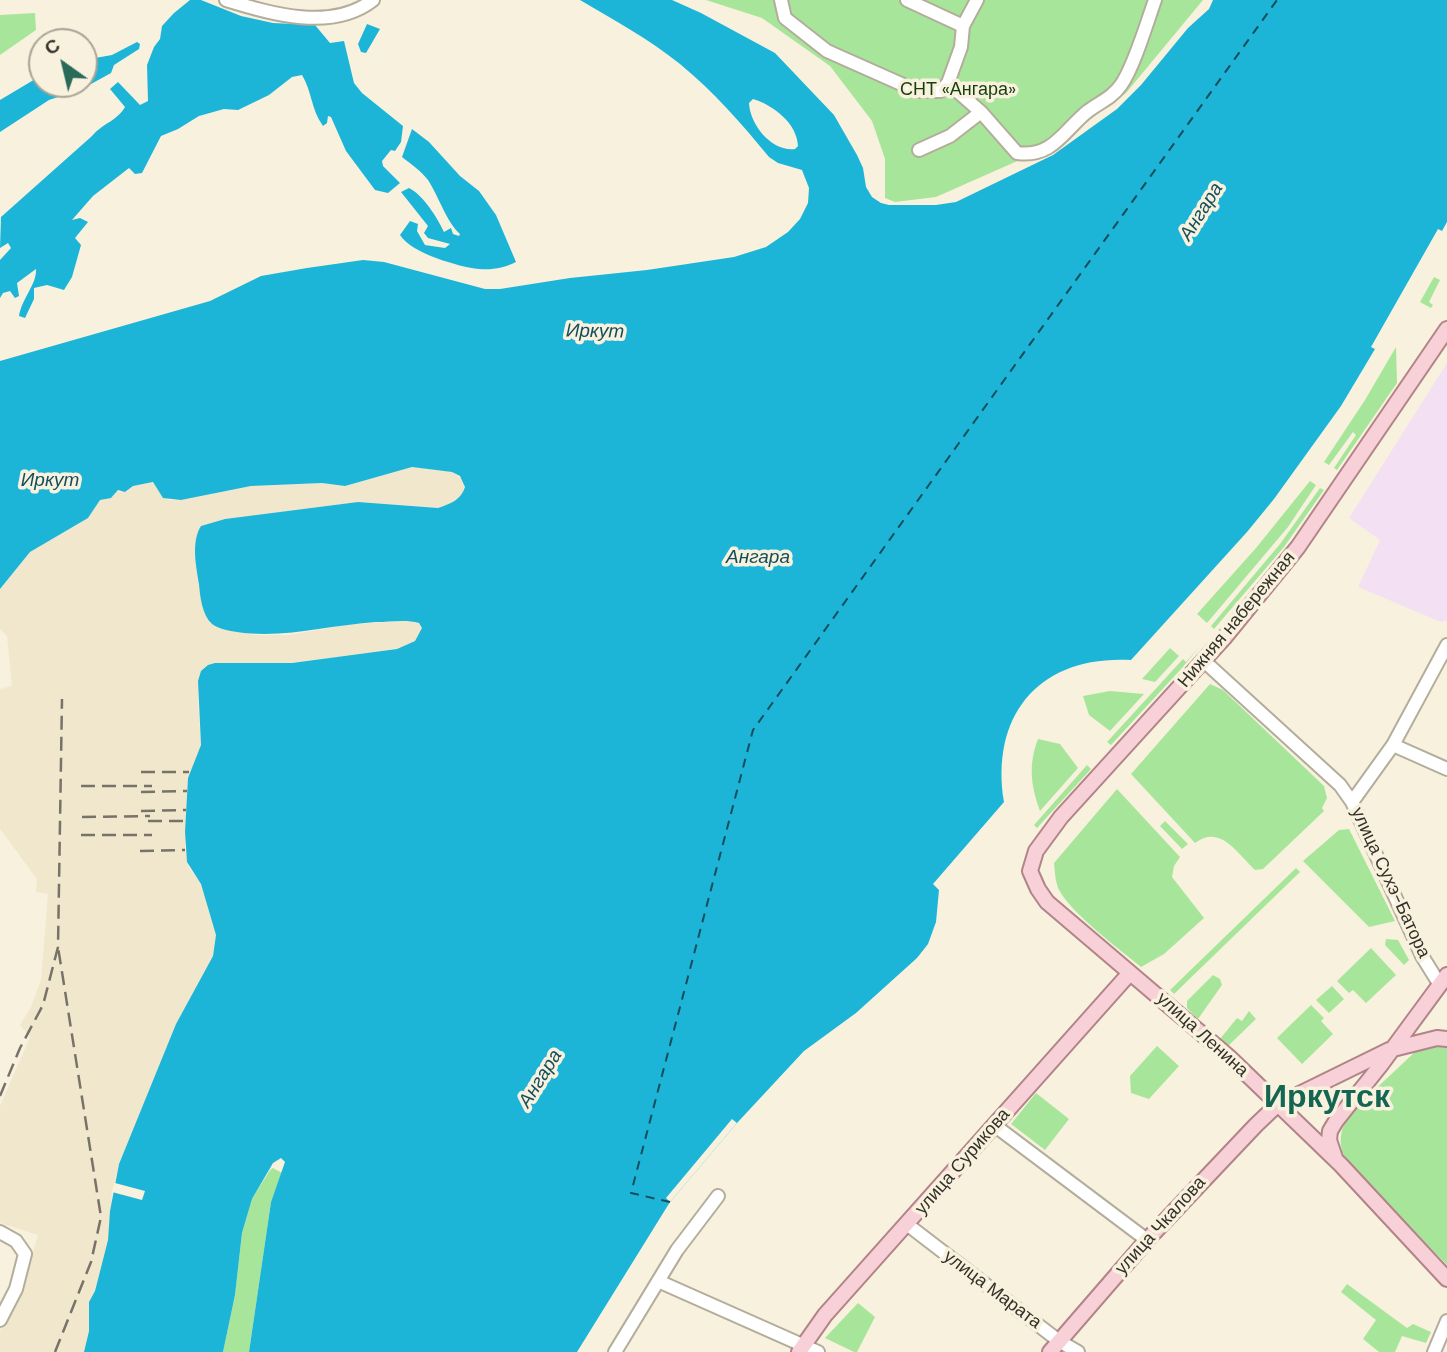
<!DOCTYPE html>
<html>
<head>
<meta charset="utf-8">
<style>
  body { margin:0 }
  #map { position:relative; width:1447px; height:1352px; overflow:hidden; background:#f8f1de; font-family:"DM Sans",sans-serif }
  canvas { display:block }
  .north { position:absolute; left:28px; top:28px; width:70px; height:70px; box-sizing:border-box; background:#f8f1de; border:2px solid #aaa496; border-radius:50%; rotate:326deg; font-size:19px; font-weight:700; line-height:28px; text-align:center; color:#34312a }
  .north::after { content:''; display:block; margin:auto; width:24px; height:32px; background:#296a59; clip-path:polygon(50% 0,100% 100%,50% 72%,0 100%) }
</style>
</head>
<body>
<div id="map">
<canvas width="1447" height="1352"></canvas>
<div class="north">С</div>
</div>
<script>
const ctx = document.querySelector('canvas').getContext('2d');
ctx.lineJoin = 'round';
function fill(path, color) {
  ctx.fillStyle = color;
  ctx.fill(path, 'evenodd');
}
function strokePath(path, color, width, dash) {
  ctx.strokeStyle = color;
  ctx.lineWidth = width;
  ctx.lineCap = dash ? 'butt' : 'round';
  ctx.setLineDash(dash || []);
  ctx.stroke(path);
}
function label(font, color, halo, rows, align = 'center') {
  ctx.font = font + ' "DM Sans",sans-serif';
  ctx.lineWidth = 7;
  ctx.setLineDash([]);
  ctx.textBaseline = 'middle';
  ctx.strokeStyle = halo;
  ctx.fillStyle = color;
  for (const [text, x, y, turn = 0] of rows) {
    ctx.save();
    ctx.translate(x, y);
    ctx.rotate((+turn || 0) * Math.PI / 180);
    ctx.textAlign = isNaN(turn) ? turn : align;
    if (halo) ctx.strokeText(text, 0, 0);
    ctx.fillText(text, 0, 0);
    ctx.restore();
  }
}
const built = new Path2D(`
  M 412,467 L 452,472 L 465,481 L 463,493 L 453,502 L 438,508 L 358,502 L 225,519 L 201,526 L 201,599 L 206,617 L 212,624 L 221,629 L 255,635 L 289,635 L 352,624 L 404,621 L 419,623 L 422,628 L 420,634 L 415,641 L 397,649 L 292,663 L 215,663 L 200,674 L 198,704 L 201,745 L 188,778 L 185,848 L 189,868 L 201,883 L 216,935 L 213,956 L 176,1024 L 119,1164 L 112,1192 L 108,1240 L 95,1291 L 89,1302 L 89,1331 L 84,1352 L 0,1352 L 0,1330 L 16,1306 L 38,1235 L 0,1223 L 0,1106 L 30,1037 L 20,1025 L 31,1007 L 41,980 L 48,894 L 36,892 L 37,879 L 0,829 L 0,689 L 12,686 L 7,636 L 0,629 L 0,589 L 30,552 L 88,518 L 100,500 L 113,497 L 115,491 L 127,492 L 133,486 L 154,482 L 160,493 L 169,500 L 181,500 L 251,486 L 322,483 L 345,486 Z`);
const education = new Path2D(`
  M 1447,363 L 1447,621 L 1441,622 L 1358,587 L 1380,540 L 1349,518 Z`);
const green = new Path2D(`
  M 706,0 L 1203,0 L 1126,93 L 1058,143 L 936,197 L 895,202 L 885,198 L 885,159 L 872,121 L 830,66 L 762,18 Z
  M 35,13 L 36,30 L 0,55 L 0,15 Z
  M 1434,277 L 1440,280 L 1429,302 L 1433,305 L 1431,308 L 1420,302 Z
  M 1396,347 L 1397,383 L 1337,470 L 1334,468 L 1356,435 L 1353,432 L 1329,465 L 1324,462 L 1365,400 Z
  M 1310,481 L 1316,485 L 1288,527 L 1207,623 L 1197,614 L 1256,548 Z
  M 1320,488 L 1324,490 L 1284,547 L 1214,629 L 1211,626 L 1280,544 Z
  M 1200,646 L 1182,668 L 1111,745 L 1107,742 L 1183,659 L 1186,662 Z
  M 1170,648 L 1179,656 L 1155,682 L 1142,679 Z
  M 1210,684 L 1223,690 L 1324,786 L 1327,798 L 1322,808 L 1324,811 L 1263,869 L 1255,870 C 1237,853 1220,824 1195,843 L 1131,774 Z
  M 1110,691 L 1144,694 L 1110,731 L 1089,715 L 1083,696 Z
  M 1038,739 L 1060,744 L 1078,768 L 1040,811 C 1031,786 1028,765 1038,739 Z
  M 1087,765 L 1091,769 L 1037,828 L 1034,825 Z
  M 1117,789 L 1180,857 L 1174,866 L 1172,877 L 1204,918 L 1164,954 L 1141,967 C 1118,948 1073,915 1059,890 C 1055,881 1055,872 1054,863 Z
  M 1165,821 L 1188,844 L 1182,849 L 1160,826 Z
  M 1349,829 L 1395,921 L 1369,927 L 1303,861 L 1339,830 Z
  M 1296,868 L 1300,872 L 1174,994 L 1170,990 Z
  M 1386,939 L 1398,940 L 1409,960 L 1404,965 L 1385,945 Z
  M 1371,948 L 1396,975 L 1366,1003 L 1353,990 L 1349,993 L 1337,981 Z
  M 1213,975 L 1220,979 L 1222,985 L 1198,1019 L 1187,1008 L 1187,1001 Z
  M 1332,986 L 1344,999 L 1329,1013 L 1316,1000 Z
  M 1311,1005 L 1324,1018 L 1321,1021 L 1333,1034 L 1302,1064 L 1277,1038 Z
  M 1249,1011 L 1256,1019 L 1228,1046 L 1220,1039 L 1237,1018 L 1242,1021 Z
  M 1434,1045 L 1447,1047 L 1447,1265 L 1346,1161 C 1337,1142 1340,1128 1352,1111 L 1417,1050 Z
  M 1157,1046 L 1179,1066 L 1149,1099 L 1131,1093 L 1130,1076 Z
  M 1036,1093 L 1069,1119 L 1045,1150 L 1011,1124 Z
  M 273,1168 L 282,1173 L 271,1202 L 249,1352 L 223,1352 L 235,1295 L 242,1233 L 252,1199 L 270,1170 Z
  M 1347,1284 L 1407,1328 L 1413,1324 L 1431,1332 L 1426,1343 L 1402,1336 L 1395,1352 L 1379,1352 L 1363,1339 L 1376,1320 L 1341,1292 Z
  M 858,1303 L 875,1317 L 857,1352 L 854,1352 L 825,1338 Z`);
const water = new Path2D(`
  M 190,0 L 201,0 L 241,16 L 273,23 L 315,25 L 330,43 L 344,41 L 354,83 L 362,93 L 403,126 L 401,142 L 395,151 L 391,150 L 382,161 L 383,166 L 400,183 L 388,193 L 375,190 L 346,151 L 331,117 L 328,116 L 327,123 L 323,126 C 311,110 312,91 302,75 L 292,77 L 269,95 L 238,110 L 224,109 L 199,116 L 178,129 L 161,136 L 142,173 L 135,174 L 129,168 L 93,196 L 72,220 L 80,218 L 88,222 L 75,238 L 81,245 L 72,277 L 64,290 L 47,285 L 34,288 L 34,299 L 25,318 L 19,316 C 22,298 37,284 36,269 L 17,283 L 19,296 L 15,298 L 10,291 L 3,293 L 0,298 L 0,260 L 11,248 L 8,243 L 0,248 L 1,217 L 92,136 C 103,123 117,121 125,107 L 110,89 L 118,82 L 140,105 L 148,101 L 147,65 L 154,47 L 160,39 L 162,26 L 174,13 Z
  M 580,0 L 672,0 L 701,13 L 775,53 L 834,115 L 857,155 L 863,168 L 866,187 L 872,197 L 881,203 L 889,205 L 936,205 L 956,202 L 1053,155 L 1117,109 L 1141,85 L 1188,28 L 1209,9 L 1213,0 L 1447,0 L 1447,222 L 1442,231 L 1438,229 L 1371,347 L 1375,349 L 1341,406 L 1274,499 L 1247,532 L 1131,660 C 1041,655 990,713 1004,802 L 933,884 L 939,890 L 936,922 L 928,944 L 917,958 L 856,1013 L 804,1051 L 737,1123 L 670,1202 L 577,1352 L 249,1352 L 271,1202 L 285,1162 L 281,1158 L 273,1163 L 252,1199 L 242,1233 L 235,1295 L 223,1352 L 84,1352 L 89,1331 L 89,1302 L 95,1291 L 108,1240 L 110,1211 L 119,1164 L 176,1024 L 213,956 L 216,935 L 201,884 L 187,862 L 185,832 L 188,778 L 201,745 L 198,681 L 201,671 L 208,665 L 215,663 L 292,663 L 397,649 L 415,641 L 422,628 L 419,623 C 405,619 390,622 376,622 C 329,625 284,639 237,632 C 229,631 219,629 212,624 C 202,615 200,596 199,584 C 196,565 191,542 201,526 L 225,519 L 358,502 L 438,508 C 450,504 461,500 465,487 L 460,476 L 452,472 L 412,467 L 345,486 L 322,483 L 251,486 L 181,500 L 163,498 L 153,482 L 133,486 L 125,492 L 118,490 L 111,498 L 100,500 L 88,518 L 30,552 L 0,589 L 0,361 L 210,301 L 261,276 L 307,268 L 363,260 L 384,262 L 485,289 L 500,289 L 570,278 L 647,270 L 734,257 L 766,247 L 788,232 L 800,219 L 808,203 L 809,188 L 802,170 L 778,163 L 769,157 C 742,124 713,91 680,64 C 649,39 614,20 580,0 ZM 753,99 C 773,105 797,123 798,146 L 795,149 C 772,152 750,125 749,103 Z
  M 367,24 L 380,29 L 366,53 L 361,52 L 358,44 Z
  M 137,42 L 140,44 L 139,49 L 114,65 L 111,73 L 82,89 L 49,100 L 0,132 L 0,100 L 42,75 L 42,84 L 84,84 L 84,60 L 112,55 Z
  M 412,129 L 429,142 L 460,176 L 479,191 L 496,215 L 516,262 C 504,268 493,270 479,269 C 459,267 411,253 400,235 L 410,221 L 418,224 L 417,231 L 425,245 L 445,248 L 450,244 L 428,238 L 424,233 L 428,226 L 401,192 L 409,188 C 423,195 437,217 444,232 L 451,228 L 453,234 L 459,236 L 460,234 C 446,221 439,197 428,180 C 421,171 411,164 402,157 Z`);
const pier = new Path2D(`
  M 732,1119 L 737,1123 L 670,1202 L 666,1198 Z
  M 115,1183 L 145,1191 L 142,1200 L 112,1192 Z`);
const ferry = new Path2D(`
  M 670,1202 L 631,1193 L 753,730 L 1277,0`);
const minor = new Path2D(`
  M 226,0 C 272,14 332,32 373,0
  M 781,0 L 785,18 L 827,51 L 917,91 L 941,91 L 948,83
  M 907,0 L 963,26
  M 981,112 L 1017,153 C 1053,158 1064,130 1088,111 C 1100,102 1112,98 1121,85 C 1134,67 1147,22 1155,0
  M 919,150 L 950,136 L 981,112 L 948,83 L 961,47 L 963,26 L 977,0
  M 1204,661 L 1340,785 L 1352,802 L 1422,956 L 1440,985
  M 1393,745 L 1447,769
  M 1352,802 L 1393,745 L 1447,645
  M 994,1125 L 1147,1240
  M 908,1225 L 1059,1341 L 1078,1352
  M 0,1232 L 16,1241 L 25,1254 L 16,1289 L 0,1320
  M 658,1281 L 818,1352
  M 615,1352 L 677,1250 L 718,1196
  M 1434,1352 L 1447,1321`);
const major = new Path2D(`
  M 1447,329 L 1298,547 L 1224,638 L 1061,817 L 1036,851 L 1030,871 L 1038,889 L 1047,902 L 1229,1057 L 1341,1165 L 1447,1279
  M 1335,1158 L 1329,1140 L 1330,1131 L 1336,1121 L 1380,1066 L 1447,975
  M 799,1352 L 825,1315 L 1129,974
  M 1050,1352 L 1147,1240 L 1256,1125 L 1277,1105 L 1389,1050 L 1437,1038 L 1447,1039`);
const rail = new Path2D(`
  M 141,772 L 189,772
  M 81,786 L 152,786
  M 141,792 L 187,791
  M 141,811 L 186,810
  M 82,817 L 150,816
  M 148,821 L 185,821
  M 81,835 L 152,835
  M 140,851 L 185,850
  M 0,1096 L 20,1048 L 43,1005 L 58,947 L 62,699
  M 55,1352 L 91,1262 L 101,1217 L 58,947`);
const parkNames = [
  ["СНТ «Ангара»",958,90]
];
const streetNames = [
  ["Нижняя набережная",1237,620,-50],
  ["улица Сухэ-Батора",1390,883,65],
  ["улица Ленина",1202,1035,42],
  ["улица Сурикова",963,1162,-49],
  ["улица Чкалова",1161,1226,-48],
  ["улица Марата",992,1290,37]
];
const waterNames = [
  ["Ангара",1202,212,-58],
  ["Иркут",595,332,1],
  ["Иркут",50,481],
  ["Ангара",758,558],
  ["Ангара",541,1079,-58]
];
const townNames = [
  ["Иркутск",1327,1099]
];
fill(built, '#f0e7cd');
fill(education, '#f3e1f3');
fill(green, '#a7e69a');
fill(water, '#1db5d7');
fill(pier, '#f8f1de');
strokePath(ferry, '#144e5c', 2, [9, 7]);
strokePath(minor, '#b3ad9b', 16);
strokePath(major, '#b18489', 18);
strokePath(minor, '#fff', 12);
strokePath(major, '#f8d0d7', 14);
strokePath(rail, '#777368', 2.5, [14, 7]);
label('18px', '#153f0b', '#f8f1de', parkNames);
label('18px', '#34312a', '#f8f1de', streetNames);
label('italic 19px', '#144e5c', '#f8f1de', waterNames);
label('bold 32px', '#156553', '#f8f1de', townNames);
</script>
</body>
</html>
